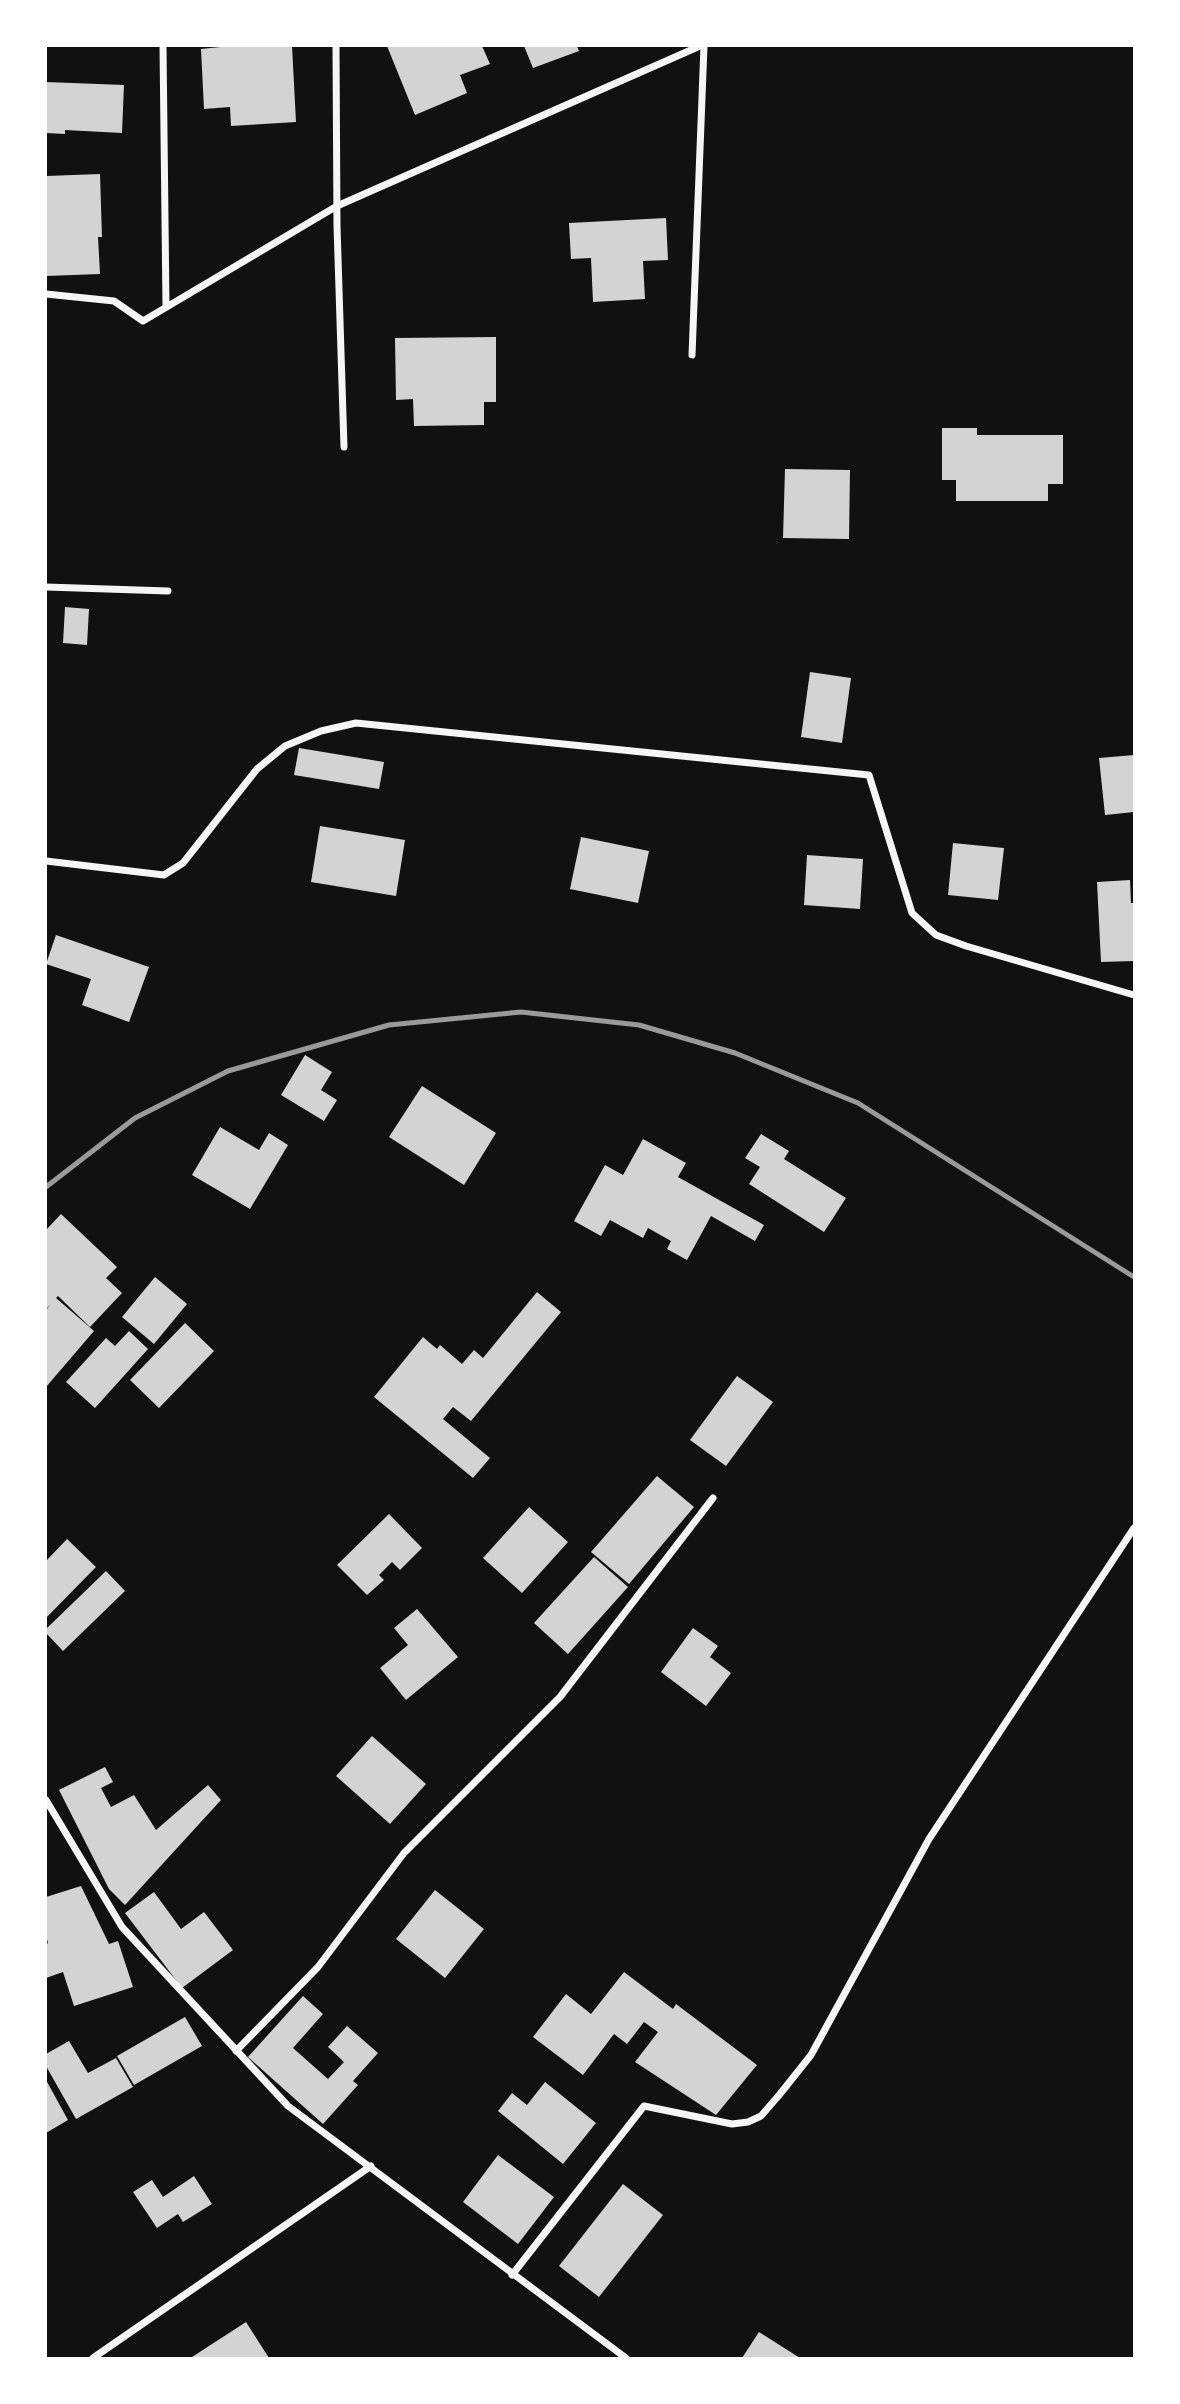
<!DOCTYPE html>
<html>
<head>
<meta charset="utf-8">
<style>
  body { margin:0 }
  #map { position:relative; width:1180px; height:2404px; overflow:hidden; background:#111; font-family:Commissioner,sans-serif }
  canvas { display:block }
  .frame { position:absolute; inset:0; border:47px solid #fff; pointer-events:none }
</style>
</head>
<body>
<div id="map">
<canvas width="1180" height="2404"></canvas>
<div class="frame"></div>
</div>
<script>
const ctx = document.querySelector('canvas').getContext('2d');
ctx.lineJoin = 'round';
function fill(path, color) {
  ctx.fillStyle = color;
  ctx.fill(path, 'evenodd');
}
function strokePath(path, color, width, dash) {
  ctx.strokeStyle = color;
  ctx.lineWidth = width;
  ctx.lineCap = dash ? 'butt' : 'round';
  ctx.setLineDash(dash || []);
  ctx.stroke(path);
}
const building = new Path2D(`
  M 230,46 L 292,46 L 296,122 L 231,126 L 230,107 L 204,109 L 201,49 Z
  M 387,46 L 482,46 L 490,64 L 460,75 L 467,93 L 415,115 Z
  M 524,46 L 577,46 L 579,51 L 533,68 Z
  M 46,82 L 124,85 L 122,133 L 65,130 L 65,134 L 46,133 Z
  M 100,174 L 102,237 L 98,237 L 100,274 L 46,276 L 46,176 Z
  M 666,218 L 668,260 L 643,261 L 645,299 L 593,302 L 591,258 L 571,259 L 569,223 Z
  M 496,337 L 496,402 L 484,402 L 484,425 L 414,426 L 413,399 L 396,400 L 395,338 Z
  M 942,428 L 977,428 L 977,435 L 1063,435 L 1063,484 L 1048,484 L 1048,501 L 956,501 L 956,480 L 942,480 Z
  M 785,469 L 850,470 L 849,539 L 783,538 Z
  M 65,607 L 89,609 L 87,645 L 63,643 Z
  M 810,672 L 851,678 L 842,743 L 801,737 Z
  M 299,748 L 384,762 L 379,789 L 294,775 Z
  M 1134,755 L 1134,812 L 1105,815 L 1099,758 Z
  M 320,826 L 405,840 L 396,896 L 311,882 Z
  M 581,837 L 649,851 L 638,903 L 570,889 Z
  M 953,843 L 1004,848 L 998,900 L 948,895 Z
  M 807,855 L 863,859 L 860,909 L 804,905 Z
  M 1130,880 L 1131,903 L 1134,903 L 1134,961 L 1101,962 L 1097,882 Z
  M 56,935 L 149,967 L 129,1022 L 82,1005 L 91,979 L 46,964 Z
  M 305,1055 L 332,1072 L 321,1090 L 337,1100 L 324,1121 L 281,1095 Z
  M 422,1086 L 496,1133 L 464,1185 L 389,1137 Z
  M 220,1127 L 259,1150 L 269,1133 L 288,1145 L 250,1209 L 192,1175 Z
  M 761,1134 L 789,1151 L 784,1159 L 846,1198 L 824,1232 L 749,1184 L 760,1167 L 745,1158 Z
  M 643,1139 L 686,1163 L 678,1177 L 764,1225 L 755,1241 L 711,1216 L 687,1260 L 667,1249 L 671,1241 L 648,1228 L 643,1238 L 610,1220 L 601,1236 L 574,1221 L 605,1165 L 623,1175 Z
  M 61,1214 L 117,1267 L 106,1278 L 122,1293 L 90,1327 L 58,1296 L 56,1298 L 94,1331 L 46,1387 L 46,1310 L 51,1304 L 46,1309 L 46,1230 Z
  M 155,1277 L 187,1304 L 154,1344 L 122,1317 Z
  M 537,1292 L 561,1312 L 471,1421 L 453,1407 L 443,1419 L 490,1458 L 473,1478 L 374,1397 L 423,1337 L 437,1349 L 440,1345 L 462,1364 L 474,1350 L 483,1358 Z
  M 185,1323 L 214,1351 L 159,1408 L 130,1380 Z
  M 129,1331 L 148,1349 L 95,1408 L 66,1382 L 106,1338 L 115,1346 Z
  M 737,1376 L 773,1402 L 726,1466 L 690,1440 Z
  M 657,1476 L 694,1507 L 629,1584 L 591,1552 Z
  M 529,1507 L 568,1542 L 522,1593 L 483,1558 Z
  M 389,1514 L 422,1548 L 400,1570 L 392,1562 L 379,1575 L 384,1580 L 367,1595 L 337,1565 Z
  M 67,1539 L 96,1567 L 46,1618 L 46,1561 Z
  M 594,1557 L 628,1587 L 568,1654 L 534,1623 Z
  M 106,1571 L 125,1591 L 63,1651 L 46,1633 L 46,1629 Z
  M 417,1609 L 458,1657 L 406,1700 L 380,1668 L 408,1645 L 394,1628 Z
  M 693,1628 L 718,1646 L 710,1657 L 731,1673 L 706,1706 L 661,1672 Z
  M 372,1736 L 426,1784 L 390,1824 L 336,1776 Z
  M 105,1767 L 113,1782 L 101,1788 L 111,1807 L 134,1795 L 156,1830 L 208,1785 L 221,1800 L 125,1905 L 109,1889 L 59,1790 Z
  M 81,1886 L 109,1944 L 118,1941 L 133,1987 L 74,2006 L 63,1972 L 46,1978 L 46,1944 L 48,1943 L 46,1936 L 46,1897 Z
  M 435,1890 L 484,1929 L 445,1978 L 396,1939 Z
  M 154,1892 L 181,1929 L 204,1912 L 233,1950 L 182,1988 L 125,1913 Z
  M 624,1972 L 673,2009 L 676,2004 L 757,2065 L 716,2115 L 635,2062 L 658,2032 L 644,2022 L 627,2044 L 614,2034 L 583,2075 L 533,2037 L 566,1994 L 591,2014 Z
  M 303,1996 L 323,2014 L 293,2048 L 328,2079 L 344,2062 L 328,2047 L 347,2026 L 378,2053 L 353,2081 L 358,2085 L 323,2124 L 248,2057 Z
  M 185,2017 L 202,2046 L 134,2085 L 117,2056 Z
  M 69,2041 L 88,2073 L 116,2058 L 133,2087 L 76,2119 L 46,2066 L 46,2054 Z
  M 46,2080 L 68,2120 L 46,2133 Z
  M 545,2082 L 596,2123 L 563,2164 L 498,2111 L 512,2093 L 527,2105 Z
  M 498,2155 L 554,2197 L 518,2244 L 463,2202 Z
  M 194,2176 L 212,2204 L 183,2222 L 178,2214 L 157,2228 L 133,2192 L 152,2180 L 163,2197 Z
  M 623,2184 L 663,2215 L 599,2297 L 559,2266 Z
  M 246,2322 L 269,2358 L 193,2358 L 192,2357 Z
  M 759,2332 L 800,2358 L 742,2358 Z`);
const minor = new Path2D(`
  M 163,46 L 166,307
  M 336,46 L 337,226 L 344,447
  M 46,294 L 114,301 L 143,321 L 337,206 L 700,46
  M 692,355 L 704,46
  M 46,587 L 168,591
  M 46,861 L 164,875 L 183,863 L 257,769 L 285,746 L 321,731 L 356,723 L 869,775 L 912,913 L 936,935 L 966,946 L 1134,995
  M 46,1800 L 122,1927 L 288,2106 L 626,2358
  M 236,2051 L 318,1967 L 404,1853 L 560,1697 L 713,1498
  M 512,2275 L 644,2106 L 732,2124 L 748,2122 L 761,2116 L 780,2094 L 811,2055 L 929,1839 L 1134,1528
  M 93,2358 L 371,2166`);
const rail = new Path2D(`
  M 46,1187 L 135,1118 L 228,1071 L 389,1025 L 521,1012 L 639,1025 L 735,1053 L 858,1103 L 1134,1277`);
fill(building, '#d3d3d3');
strokePath(minor, '#f5f5f5', 7);
strokePath(rail, '#9a9a9a', 5);
</script>
</body>
</html>
